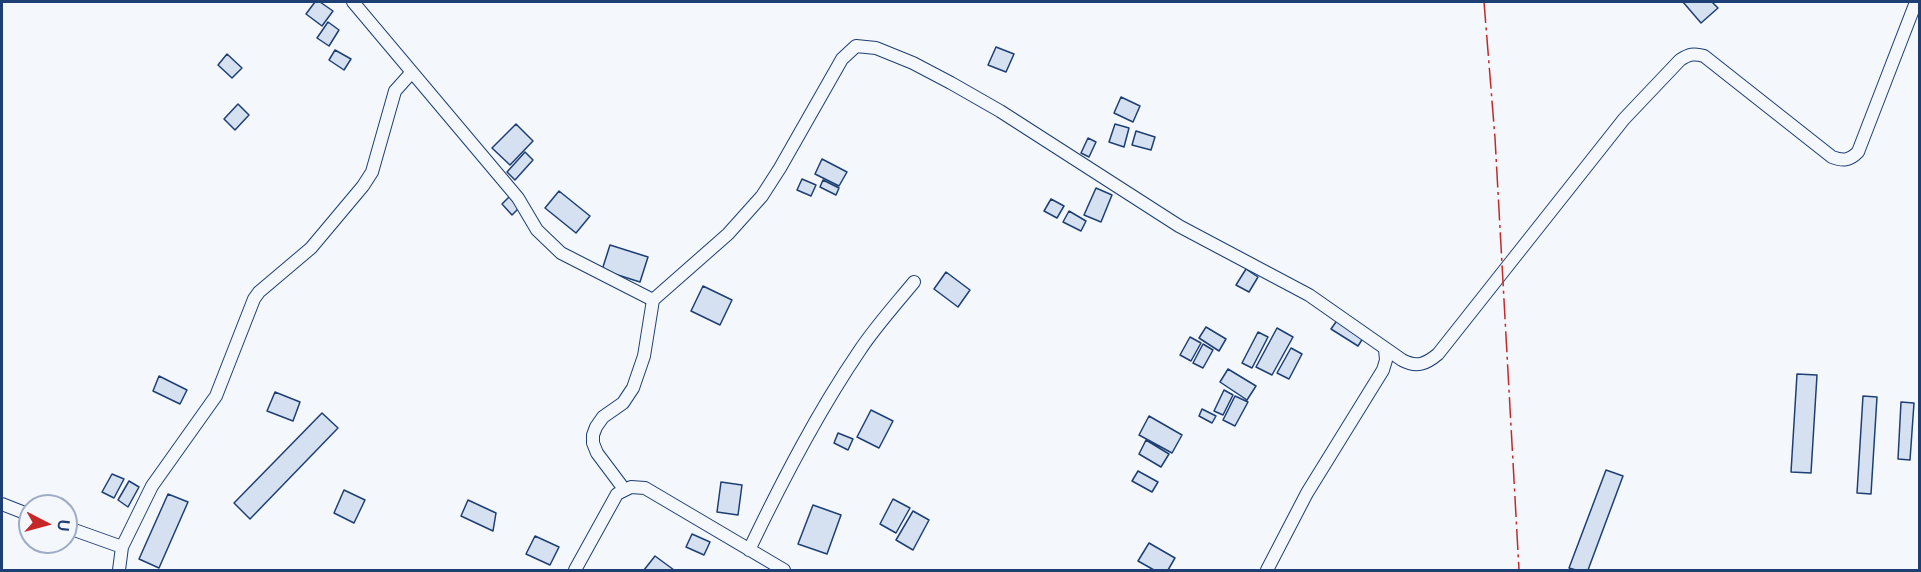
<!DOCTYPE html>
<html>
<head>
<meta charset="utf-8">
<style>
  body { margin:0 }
  #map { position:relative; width:1921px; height:572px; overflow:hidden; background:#f4f7fb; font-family:Lato,sans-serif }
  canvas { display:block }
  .frame { position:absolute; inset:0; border:3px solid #1d3f73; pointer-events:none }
  .north { position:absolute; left:18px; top:494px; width:60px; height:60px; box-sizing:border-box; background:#f4f7fb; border:2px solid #9eadc5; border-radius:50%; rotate:96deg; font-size:16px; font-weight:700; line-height:24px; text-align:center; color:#1d3f73 }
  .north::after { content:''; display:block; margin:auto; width:21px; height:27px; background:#c62828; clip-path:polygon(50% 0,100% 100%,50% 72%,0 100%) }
</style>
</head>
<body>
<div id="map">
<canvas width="1921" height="572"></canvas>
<div class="frame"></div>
<div class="north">U</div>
</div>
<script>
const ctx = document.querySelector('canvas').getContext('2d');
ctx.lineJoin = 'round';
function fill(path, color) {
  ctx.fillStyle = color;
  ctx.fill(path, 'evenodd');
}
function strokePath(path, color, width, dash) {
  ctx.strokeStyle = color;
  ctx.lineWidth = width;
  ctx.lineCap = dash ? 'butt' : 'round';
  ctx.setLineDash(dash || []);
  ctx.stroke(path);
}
const building = new Path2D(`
  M 315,2 L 320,2 L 333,11 L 322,26 L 306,14 Z
  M 1683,2 L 1712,2 L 1718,8 L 1701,23 Z
  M 328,22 L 339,30 L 329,46 L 317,38 Z
  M 996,47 L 1014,54 L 1006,72 L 988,65 Z
  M 335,50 L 351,59 L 344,70 L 329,60 Z
  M 227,54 L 242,68 L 232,78 L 218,65 Z
  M 1121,97 L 1140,106 L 1133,122 L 1114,113 Z
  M 238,104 L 249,115 L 235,130 L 224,119 Z
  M 516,124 L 533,141 L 510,165 L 492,148 Z
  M 1115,124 L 1129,128 L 1124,147 L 1109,142 Z
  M 1136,131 L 1155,137 L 1151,150 L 1132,145 Z
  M 1088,138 L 1096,142 L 1089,157 L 1081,153 Z
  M 525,152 L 533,160 L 515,180 L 507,172 Z
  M 822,159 L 847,172 L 839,186 L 815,174 Z
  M 802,179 L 816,185 L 811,196 L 797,190 Z
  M 823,180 L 839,188 L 836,195 L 820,187 Z
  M 1096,188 L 1112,195 L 1101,222 L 1084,215 Z
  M 559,191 L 590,216 L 576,233 L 545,208 Z
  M 510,196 L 520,207 L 512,215 L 502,204 Z
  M 1051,199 L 1064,206 L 1057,218 L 1044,211 Z
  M 1069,211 L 1086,221 L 1081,231 L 1063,222 Z
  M 610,245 L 648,257 L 640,282 L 602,270 Z
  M 1246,269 L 1258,277 L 1249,292 L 1236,285 Z
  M 946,272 L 970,290 L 958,307 L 934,289 Z
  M 703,286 L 732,300 L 720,325 L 691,311 Z
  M 1338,319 L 1365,335 L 1358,346 L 1331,329 Z
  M 1206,327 L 1226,339 L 1219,351 L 1199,338 Z
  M 1277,328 L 1293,337 L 1272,375 L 1256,367 Z
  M 1258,332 L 1268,337 L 1252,368 L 1242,363 Z
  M 1190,337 L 1201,343 L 1191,361 L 1180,355 Z
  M 1203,344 L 1213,350 L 1203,368 L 1193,363 Z
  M 1291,348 L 1302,354 L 1289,379 L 1277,373 Z
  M 1228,369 L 1256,386 L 1247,400 L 1220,382 Z
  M 1797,374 L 1817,375 L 1811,473 L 1791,472 Z
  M 159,376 L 187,390 L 180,404 L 153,391 Z
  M 1224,390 L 1233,395 L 1223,415 L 1214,411 Z
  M 275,392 L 300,402 L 293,421 L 267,411 Z
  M 1235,396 L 1248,402 L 1235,426 L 1223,420 Z
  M 1863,396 L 1877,397 L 1871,494 L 1857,493 Z
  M 1901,402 L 1914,403 L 1910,460 L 1898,459 Z
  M 1202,409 L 1216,416 L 1212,423 L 1199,416 Z
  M 871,410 L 893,421 L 879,448 L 857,437 Z
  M 322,413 L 338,428 L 250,519 L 234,503 Z
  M 1149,416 L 1182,435 L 1172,453 L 1139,435 Z
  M 838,433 L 853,439 L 848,450 L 834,443 Z
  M 1146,440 L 1169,454 L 1161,467 L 1139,454 Z
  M 1606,470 L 1623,476 L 1588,570 L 1576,570 L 1569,568 Z
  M 1138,471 L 1158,482 L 1152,492 L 1132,481 Z
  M 112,474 L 124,479 L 114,498 L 102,492 Z
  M 129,481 L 139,487 L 128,507 L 118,500 Z
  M 721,482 L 742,485 L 738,515 L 717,512 Z
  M 344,490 L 365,500 L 354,523 L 334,513 Z
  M 168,494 L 188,502 L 159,568 L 139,559 Z
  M 893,499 L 910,508 L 896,533 L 880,524 Z
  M 468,500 L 496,513 L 493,531 L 461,516 Z
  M 813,505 L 841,515 L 827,554 L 798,544 Z
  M 913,511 L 929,520 L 913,550 L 896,540 Z
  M 692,534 L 710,542 L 704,555 L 686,547 Z
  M 535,536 L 559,547 L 550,565 L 526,554 Z
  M 1149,543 L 1175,558 L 1168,570 L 1154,570 L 1138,561 Z
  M 655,556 L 674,570 L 644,570 Z`);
const street = new Path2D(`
  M 353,2 L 518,198 L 537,230 L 561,253 L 653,300
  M 624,489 L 597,453 L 593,443 L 593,435 L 596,427 L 603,417 L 623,403 L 633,388 L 644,356 L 653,300 L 728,234 L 762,196 L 780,168 L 842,59 L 856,46 L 876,48 L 913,63 L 951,83 L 1000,111 L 1179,226 L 1309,295 L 1402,360 C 1417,368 1426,364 1438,354 L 1624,119 L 1680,60 C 1689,54 1694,53 1704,56 L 1832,157 C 1843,161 1849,161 1858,152 L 1916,2
  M 2,504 L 30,515
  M 66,527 L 122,547
  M 749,550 C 782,481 817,413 860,350 C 876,326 896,304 914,282
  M 119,570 L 122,547 L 152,486 L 216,396 L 254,299 L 259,292 L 311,248 L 363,186 L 372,172 L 395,91 L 412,72
  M 575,570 L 617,494 L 631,487 L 645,488 L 784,570
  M 1267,570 L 1307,493 L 1383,370 L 1386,360 L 1385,349`);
const power = new Path2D(`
  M 1484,2 L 1495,138 L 1519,570`);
fill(building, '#d5e0f0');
strokePath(building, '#1d3f73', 1.5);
strokePath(street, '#1d3f73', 14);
strokePath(street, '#f4f7fb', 12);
strokePath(power, '#c62828', 1.5, [21, 4.5, 3, 4.5]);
</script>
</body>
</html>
